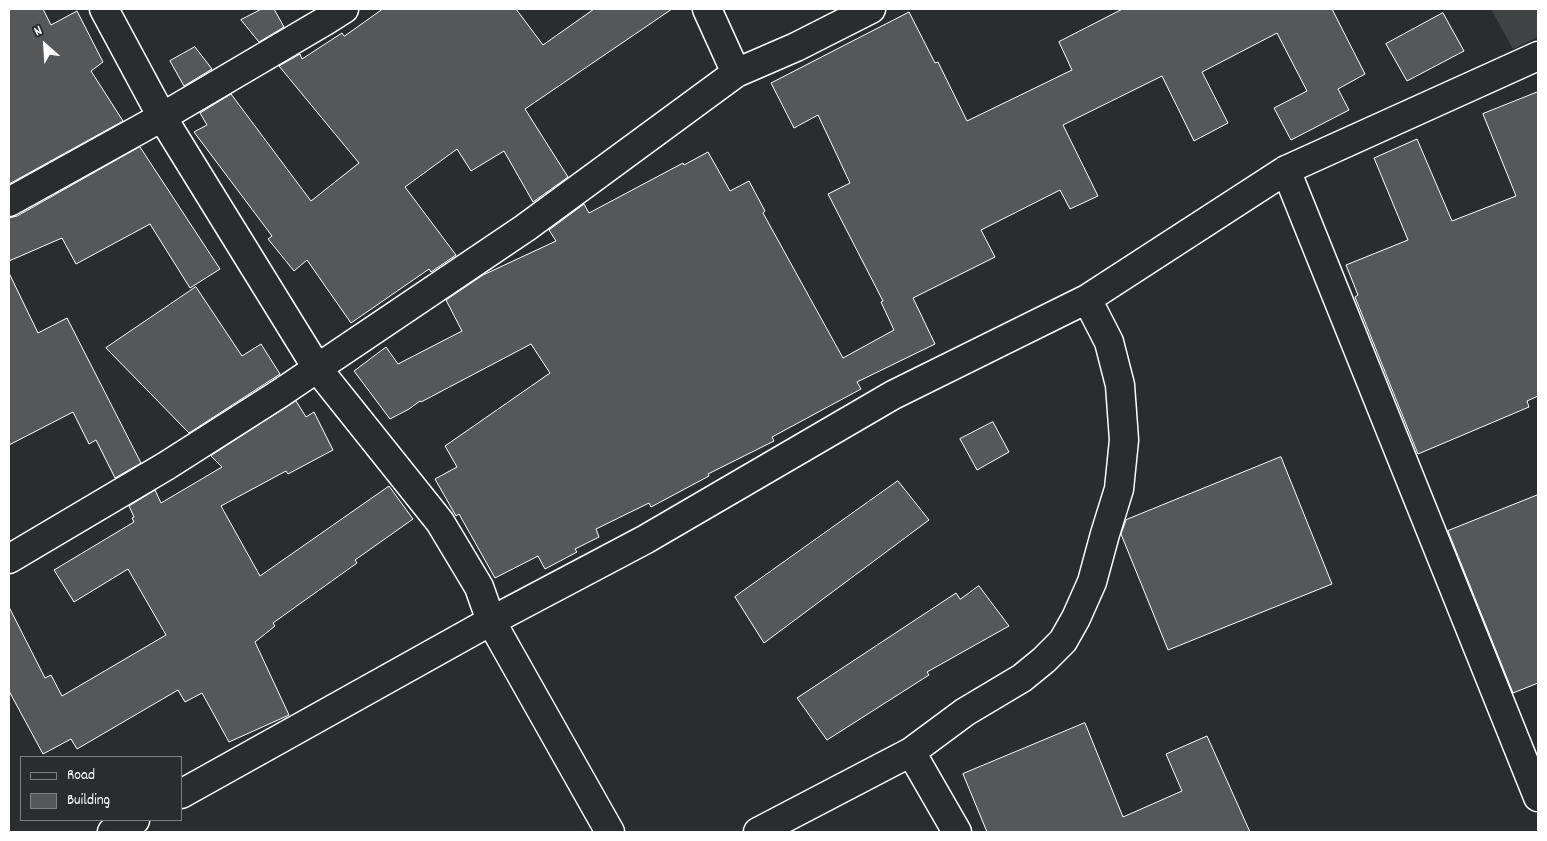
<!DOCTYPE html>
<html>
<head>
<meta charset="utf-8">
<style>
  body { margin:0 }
  #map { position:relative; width:1547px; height:841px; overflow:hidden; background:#2a2d2e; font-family:Dekko,sans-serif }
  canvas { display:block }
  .frame { position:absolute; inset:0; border:10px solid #fff; pointer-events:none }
  .legend { position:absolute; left:20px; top:756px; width:162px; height:65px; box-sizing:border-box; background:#2a2d2e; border:1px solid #7f8182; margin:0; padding:6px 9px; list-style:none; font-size:15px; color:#fff }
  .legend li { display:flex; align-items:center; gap:10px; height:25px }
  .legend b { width:25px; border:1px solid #7f8182 }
  .north { position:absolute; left:20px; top:20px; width:50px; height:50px; -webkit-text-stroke:4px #2a2d2e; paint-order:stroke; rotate:334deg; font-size:14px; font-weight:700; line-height:20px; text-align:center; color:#fff }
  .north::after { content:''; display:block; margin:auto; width:18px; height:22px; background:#fff; clip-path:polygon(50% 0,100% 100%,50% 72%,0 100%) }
</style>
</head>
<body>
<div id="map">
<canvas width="1547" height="841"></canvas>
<div class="frame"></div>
<ul class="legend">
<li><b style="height:6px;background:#2a2d2e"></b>Road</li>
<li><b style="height:14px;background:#555758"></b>Building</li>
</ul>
<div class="north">N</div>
</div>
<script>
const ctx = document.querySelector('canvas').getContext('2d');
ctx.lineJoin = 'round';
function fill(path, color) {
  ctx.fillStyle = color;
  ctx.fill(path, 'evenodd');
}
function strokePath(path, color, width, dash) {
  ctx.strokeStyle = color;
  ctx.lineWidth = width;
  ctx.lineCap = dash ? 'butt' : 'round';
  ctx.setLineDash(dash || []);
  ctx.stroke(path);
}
const green = new Path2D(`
  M 1491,9 L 1538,9 L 1538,37 L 1513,49 Z`);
const building = new Path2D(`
  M 9,9 L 43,9 L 51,25 L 77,11 L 103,62 L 91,71 L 123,121 L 9,184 Z
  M 262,9 L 274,9 L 284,27 L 259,42 L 241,20 Z
  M 383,9 L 516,9 L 543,45 L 594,9 L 672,9 L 525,109 L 568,177 L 533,202 L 504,151 L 471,171 L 457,149 L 405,187 L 456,255 L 431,272 L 429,269 L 351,323 L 307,260 L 294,271 L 268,239 L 272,236 L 194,132 L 207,125 L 200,113 L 231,94 L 311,201 L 359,163 L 279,66 L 300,54 L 302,59 L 342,33 L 344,36 Z
  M 1123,9 L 1332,9 L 1365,74 L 1338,89 L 1349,110 L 1291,140 L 1274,108 L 1307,91 L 1277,33 L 1202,72 L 1228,123 L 1194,141 L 1162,76 L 1063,125 L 1098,196 L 1070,209 L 1060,190 L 981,230 L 995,257 L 913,298 L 935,344 L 857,382 L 861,389 L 772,437 L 774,441 L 708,474 L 709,476 L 651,507 L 649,503 L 596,529 L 599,537 L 575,549 L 577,552 L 545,569 L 538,556 L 495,578 L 459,514 L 456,516 L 435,479 L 457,467 L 445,446 L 550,373 L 531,344 L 421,402 L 420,401 L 409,409 L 390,419 L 354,371 L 386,347 L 398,364 L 462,331 L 446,300 L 483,275 L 556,241 L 549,230 L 584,204 L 589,213 L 683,163 L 684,165 L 708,152 L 730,191 L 749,181 L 765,211 L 763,213 L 843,358 L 894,330 L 881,302 L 883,301 L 828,194 L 850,183 L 818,115 L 794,128 L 771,83 L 909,12 L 935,63 L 938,62 L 967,121 L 1072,70 L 1059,42 Z
  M 1443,13 L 1464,51 L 1407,81 L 1386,44 Z
  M 195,47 L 212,69 L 184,86 L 170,61 Z
  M 1538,92 L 1538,396 L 1527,401 L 1529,407 L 1418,454 L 1355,297 L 1358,295 L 1346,265 L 1408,240 L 1374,158 L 1417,139 L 1452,221 L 1516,196 L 1483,114 Z
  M 140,147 L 220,269 L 190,288 L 150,224 L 76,264 L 62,238 L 9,261 L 9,218 L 17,216 Z
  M 9,273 L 38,333 L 67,318 L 141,463 L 115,478 L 96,440 L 89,444 L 73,412 L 9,445 Z
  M 196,287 L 242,356 L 261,344 L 280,374 L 189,433 L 106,348 Z
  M 296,401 L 306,417 L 314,412 L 333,450 L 288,474 L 286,471 L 221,506 L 260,576 L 389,486 L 413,519 L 355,560 L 357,563 L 273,623 L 275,626 L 255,642 L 289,715 L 229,742 L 202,693 L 185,702 L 178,690 L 77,749 L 71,739 L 43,754 L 9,691 L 9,607 L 45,678 L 51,675 L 62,696 L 166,635 L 128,569 L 74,602 L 54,570 L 134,522 L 132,518 L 134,517 L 129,506 L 155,490 L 161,503 L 222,467 L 211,456 Z
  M 993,422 L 1009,452 L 977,470 L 960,439 Z
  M 1281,457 L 1332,584 L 1168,650 L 1121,534 L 1126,520 Z
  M 898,481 L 929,520 L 764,643 L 735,597 Z
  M 1538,495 L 1538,683 L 1513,693 L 1448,531 Z
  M 979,586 L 1009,626 L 927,672 L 929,675 L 827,740 L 797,698 L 956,593 L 960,599 Z
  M 1085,723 L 1123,817 L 1182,791 L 1166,754 L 1207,736 L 1250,832 L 987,832 L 963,774 Z`);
const minor = new Path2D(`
  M 104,9 L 162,117 L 317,368 L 440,522 L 479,587 L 491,621 L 610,832
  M 707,9 L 736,73
  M 1286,170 L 1538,797
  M 9,202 L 162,117 L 325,21 L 344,9
  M 9,559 L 166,466 L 279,394 L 525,228 L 736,73 L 796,47 L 871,9
  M 911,752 L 957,832
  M 181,794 L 491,621 L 646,539 L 893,395 L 1087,299 L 1286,170 L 1538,56
  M 112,832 L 135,820
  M 758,832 L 911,752 L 965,712 L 1022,678 L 1044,660 L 1063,641 L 1076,618 L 1092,582 L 1105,534 L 1119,489 L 1124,440 L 1120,385 L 1109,342 L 1087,299`);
fill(green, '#414445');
fill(building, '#555758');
strokePath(building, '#fff', 1);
strokePath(minor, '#fff', 31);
strokePath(minor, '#2a2d2e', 28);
</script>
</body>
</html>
